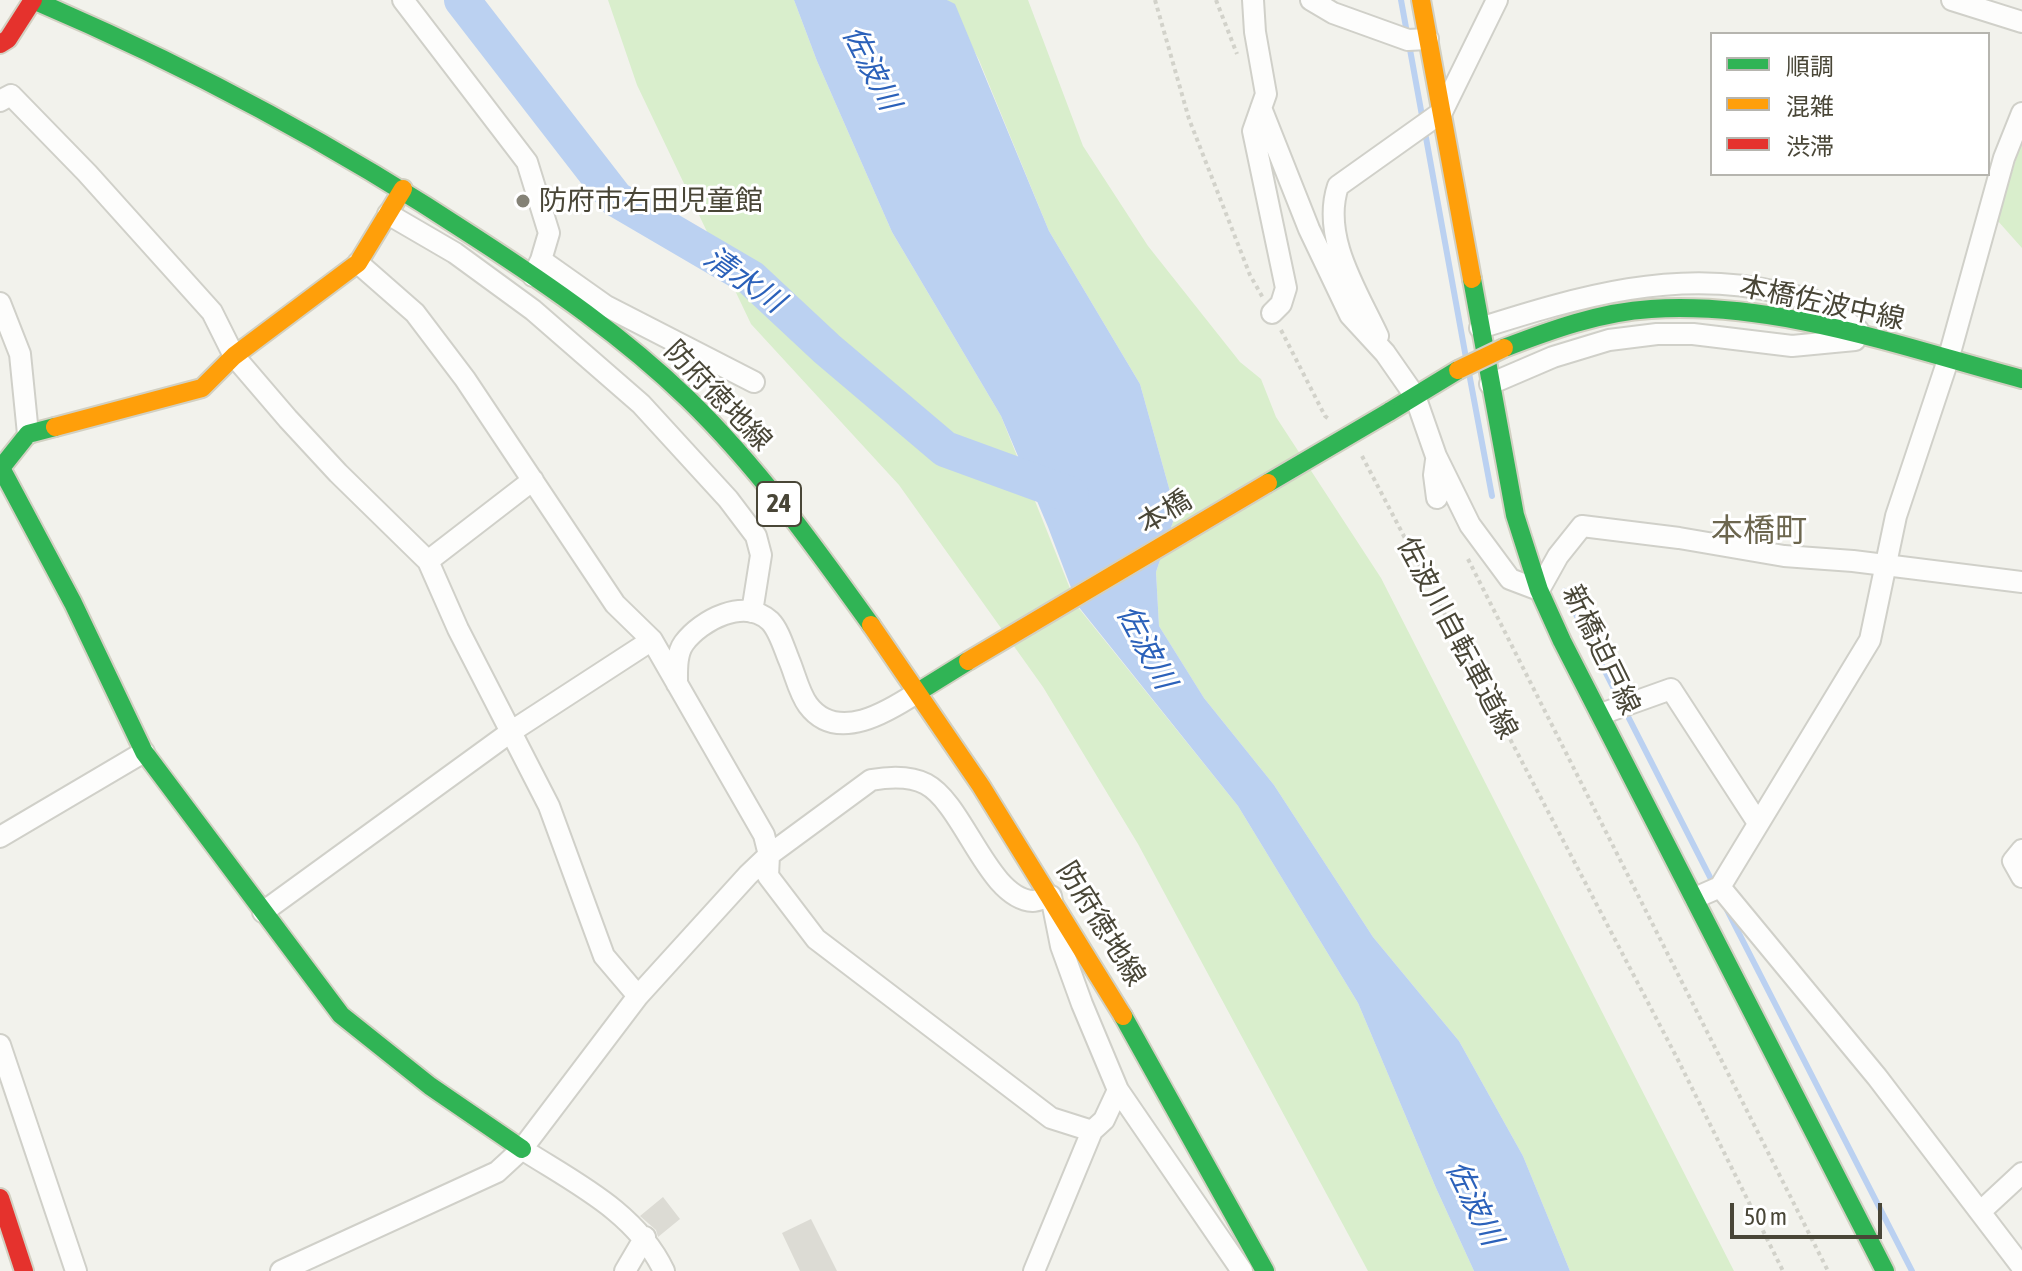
<!DOCTYPE html>
<html>
<head>
<meta charset="utf-8">
<style>
  body { margin:0 }
  #map { position:relative; width:2022px; height:1271px; overflow:hidden; background:#f2f2ec; font-family:"Asap Condensed","Noto Sans JP",sans-serif }
  canvas { display:block }
  .legend { position:absolute; left:1710px; top:32px; width:280px; height:144px; box-sizing:border-box; background:#fff; border:2px solid #b6b5af; margin:0; padding:10px 14px; list-style:none; font-size:24px; color:#494637 }
  .legend li { display:flex; align-items:center; gap:16px; height:40px }
  .legend b { width:40px; border:2px solid #b6b5af }
  .scale { position:absolute; left:1730px; top:1203px; width:152px; height:36px; box-sizing:border-box; border:4px solid #494637; border-top:0; padding-left:10px; font-size:24px; line-height:28px; white-space:nowrap; color:#494637; -webkit-text-stroke:6px #fff; paint-order:stroke }
</style>
</head>
<body>
<div id="map">
<canvas width="2022" height="1271"></canvas>
<ul class="legend">
<li><b style="height:10px;background:#30b455"></b>順調</li>
<li><b style="height:10px;background:#ff9f0a"></b>混雑</li>
<li><b style="height:10px;background:#e5322d"></b>渋滞</li>
</ul>
<div class="scale">50 m</div>
</div>
<script>
const ctx = document.querySelector('canvas').getContext('2d');
ctx.lineJoin = 'round';
function fill(path, color) {
  ctx.fillStyle = color;
  ctx.fill(path, 'evenodd');
}
function strokePath(path, color, width, dash) {
  ctx.strokeStyle = color;
  ctx.lineWidth = width;
  ctx.lineCap = dash ? 'butt' : 'round';
  ctx.setLineDash(dash || []);
  ctx.stroke(path);
}
function label(font, color, halo, rows, align = 'center') {
  ctx.font = font + ' "Asap Condensed","Noto Sans JP",sans-serif';
  ctx.lineWidth = 6;
  ctx.setLineDash([]);
  ctx.textBaseline = 'middle';
  ctx.strokeStyle = halo;
  ctx.fillStyle = color;
  for (const [text, x, y, turn = 0] of rows) {
    ctx.save();
    ctx.translate(x, y);
    ctx.rotate((+turn || 0) * Math.PI / 180);
    ctx.textAlign = isNaN(turn) ? turn : align;
    if (halo) ctx.strokeText(text, 0, 0);
    ctx.fillText(text, 0, 0);
    ctx.restore();
  }
}
const green = new Path2D(`
  M 608,0 L 794,0 L 817,61 L 892,232 L 1001,416 L 1077,606 L 1238,806 L 1358,1003 L 1436,1188 L 1474,1271 L 1368,1271 L 1138,844 L 1043,687 L 899,485 L 751,324 L 637,85 Z
  M 947,0 L 1028,0 L 1083,146 L 1148,246 L 1240,362 L 1261,379 L 1276,417 L 1381,578 L 1734,1271 L 1570,1271 L 1523,1156 L 1459,1041 L 1373,937 L 1274,785 L 1204,698 L 1159,626 L 1156,572 L 1176,513 L 1140,384 L 1049,231 L 979,60 Z
  M 2022,140 L 2022,248 L 1997,220 Z`);
const water = new Path2D(`
  M 794,0 L 947,0 L 955,4 L 1049,231 L 1140,384 L 1176,513 L 1156,572 L 1159,626 L 1204,698 L 1274,785 L 1373,937 L 1459,1041 L 1523,1156 L 1570,1271 L 1474,1271 L 1436,1188 L 1358,1003 L 1238,806 L 1078,606 L 1048,527 L 1001,416 L 892,232 L 817,61 Z`);
const stream = new Path2D(`
  M 1401,0 L 1466,358
  M 1469,373 L 1492,496
  M 1564,591 L 1715,887
  M 1726,908 L 1912,1271`);
const river = new Path2D(`
  M 462,0 L 616,199 L 751,278 L 827,349 L 945,449 L 1071,495`);
const building = new Path2D(`
  M 663,1197 L 680,1219 L 658,1237 L 656,1230 L 640,1216 Z
  M 811,1219 L 837,1271 L 800,1271 L 782,1233 Z`);
const path = new Path2D(`
  M 1155,0 L 1189,119 L 1250,275 L 1263,298
  M 1216,0 L 1237,54
  M 1281,330 L 1325,416 L 1330,420
  M 1362,456 L 1677,1058 L 1783,1271
  M 1468,559 L 1828,1271`);
const street = new Path2D(`
  M 403,0 L 527,162 L 549,233 L 541,260 L 533,276
  M 1253,0 L 1255,32 L 1266,94 L 1253,131 L 1286,288 L 1281,304 L 1272,313
  M 1311,0 L 1333,13 L 1408,40 L 1428,39
  M 1952,0 L 2022,22
  M 0,101 L 11,95 L 87,173 L 212,312 L 234,356 L 288,419 L 338,473 L 428,561 L 458,629 L 549,806 L 604,956 L 638,996
  M 1261,108 L 1309,229 L 1350,315 L 1385,353 L 1415,396 L 1436,456 L 1470,525 L 1510,579 L 1539,590 L 1558,556 L 1582,526 L 1679,538 L 1784,556 L 1853,561 L 2022,582
  M 388,214 L 455,253 L 533,310 L 641,404 L 728,499 L 756,536 L 761,555 L 752,612
  M 541,260 L 606,306 L 754,382
  M 358,263 L 415,313 L 465,379 L 615,604 L 652,640 L 764,835 L 769,855 L 768,876 L 816,939 L 1051,1118 L 1092,1131
  M 0,303 L 20,354 L 28,434
  M 1480,328 C 1578,297 1678,267 1781,293 C 1793,296 1807,297 1817,302 C 1831,309 1845,321 1858,330
  M 1378,336 C 1357,291 1321,237 1338,186 L 1442,112 L 1497,0
  M 1490,384 L 1553,357 L 1609,340 L 1657,334 L 1693,334 L 1792,346 L 1855,340
  M 1436,460 L 1434,475 L 1437,498
  M 428,561 L 533,480
  M 677,684 C 677,671 676,654 684,643 C 701,620 745,597 770,621 C 779,630 784,648 789,660 C 795,674 799,693 808,705 C 837,744 889,711 918,692
  M 1601,714 L 1671,689 L 1758,823
  M 0,837 L 144,752
  M 2022,850 L 2013,861 L 2022,877
  M 1720,887 L 1877,1077 L 2022,1267
  M 1695,898 L 1720,887 L 1870,640 L 1896,516 L 1948,360 L 2004,158 L 2022,113
  M 263,912 L 512,731 L 652,640
  M 0,1045 L 76,1271
  M 522,1149 C 575,1183 636,1212 664,1271
  M 1980,1212 L 2022,1173
  M 281,1271 L 497,1172 L 522,1149 L 638,996 L 748,875 L 769,855 L 871,780 C 888,777 909,775 926,784 C 964,804 988,899 1033,901 C 1038,901 1046,897 1051,896 L 1061,946 L 1082,1004 L 1118,1090 L 1242,1271
  M 625,1271 L 645,1237
  M 1034,1271 L 1092,1131 L 1104,1120 L 1118,1090`);
const fast = new Path2D(`
  M 33,0 C 188,66 335,145 476,238 C 550,286 624,337 688,399 C 758,467 815,547 871,625
  M 1472,279 L 1515,515 L 1539,590 L 1562,641 L 1885,1271
  M 1504,348 C 1551,330 1600,312 1651,309 C 1777,301 1902,347 2022,379
  M 1389,412 L 1458,370
  M 55,427 L 28,434 L 1,468 L 73,603 L 144,752 L 341,1015 L 430,1086 L 522,1149
  M 918,692 L 968,661
  M 1123,1016 L 1265,1271`);
const slow = new Path2D(`
  M 1421,0 L 1472,279
  M 55,427 L 202,388 L 234,356 L 358,263 L 403,189
  M 871,625 L 981,786 L 1123,1016`);
const jam = new Path2D(`
  M 0,44 L 8,39 L 33,0
  M 0,1198 L 24,1271`);
const fastBridge = new Path2D(`
  M 1268,483 L 1389,412`);
const slowBridge = new Path2D(`
  M 1458,370 L 1504,348
  M 968,661 L 1268,483`);
const markers = [
  [523,201,8,"#848276"]
];
const shields = [
  [779,504,44]
];
const shieldNames = [
  ["24",779,504]
];
const poiNames = [
  ["防府市右田児童館",539,201]
];
const streetNames = [
  ["本橋佐波中線",1822,303,12],
  ["防府徳地線",718,396,46],
  ["本橋",1165,512,-31],
  ["佐波川自転車道線",1457,638,62],
  ["新橋迫戸線",1601,650,64],
  ["防府徳地線",1101,924,58]
];
const waterNames = [
  ["佐波川",871,68,63],
  ["清水川",744,280,35],
  ["佐波川",1146,647,62],
  ["佐波川",1474,1203,64]
];
const quarterNames = [
  ["本橋町",1759,531]
];
fill(green, '#d9eecc');
fill(water, '#bbd1f1');
strokePath(stream, '#bbd1f1', 6);
strokePath(river, '#bbd1f1', 36);
fill(building, '#dcdbd4');
strokePath(street, '#d0d0c9', 24);
strokePath(fast, '#d2d0c2', 22);
strokePath(slow, '#d2d0c2', 22);
strokePath(jam, '#d2d0c2', 22);
strokePath(path, '#d2d2ca', 4, [4, 4]);
strokePath(street, '#fdfdfc', 20);
strokePath(fast, '#30b455', 18);
strokePath(slow, '#ff9f0a', 18);
strokePath(jam, '#e5322d', 18);
strokePath(fastBridge, '#d2d0c2', 22, []);
strokePath(slowBridge, '#d2d0c2', 22, []);
strokePath(fastBridge, '#30b455', 18);
strokePath(slowBridge, '#ff9f0a', 18);
for (const [x, y, r, color] of markers) {
  const dot = new Path2D();
  dot.arc(x, y, r, 0, 2 * Math.PI);
  ctx.fillStyle = color;
  ctx.fill(dot);
  strokePath(dot, '#fff', 3);
}
for (const [x, y, w] of shields) {
  const box = new Path2D();
  box.roundRect(x - w / 2, y - 22, w, 44, 6);
  ctx.fillStyle = '#fff';
  ctx.fill(box);
  strokePath(box, '#494637', 2);
}
label('bold 26px', '#494637', null, shieldNames);
label('28px', '#494637', '#fff', poiNames, 'left');
label('28px', '#494637', '#fff', streetNames);
label('italic 30px', '#2b61ba', '#fff', waterNames);
label('32px', '#6c664e', '#fff', quarterNames);
</script>
</body>
</html>
